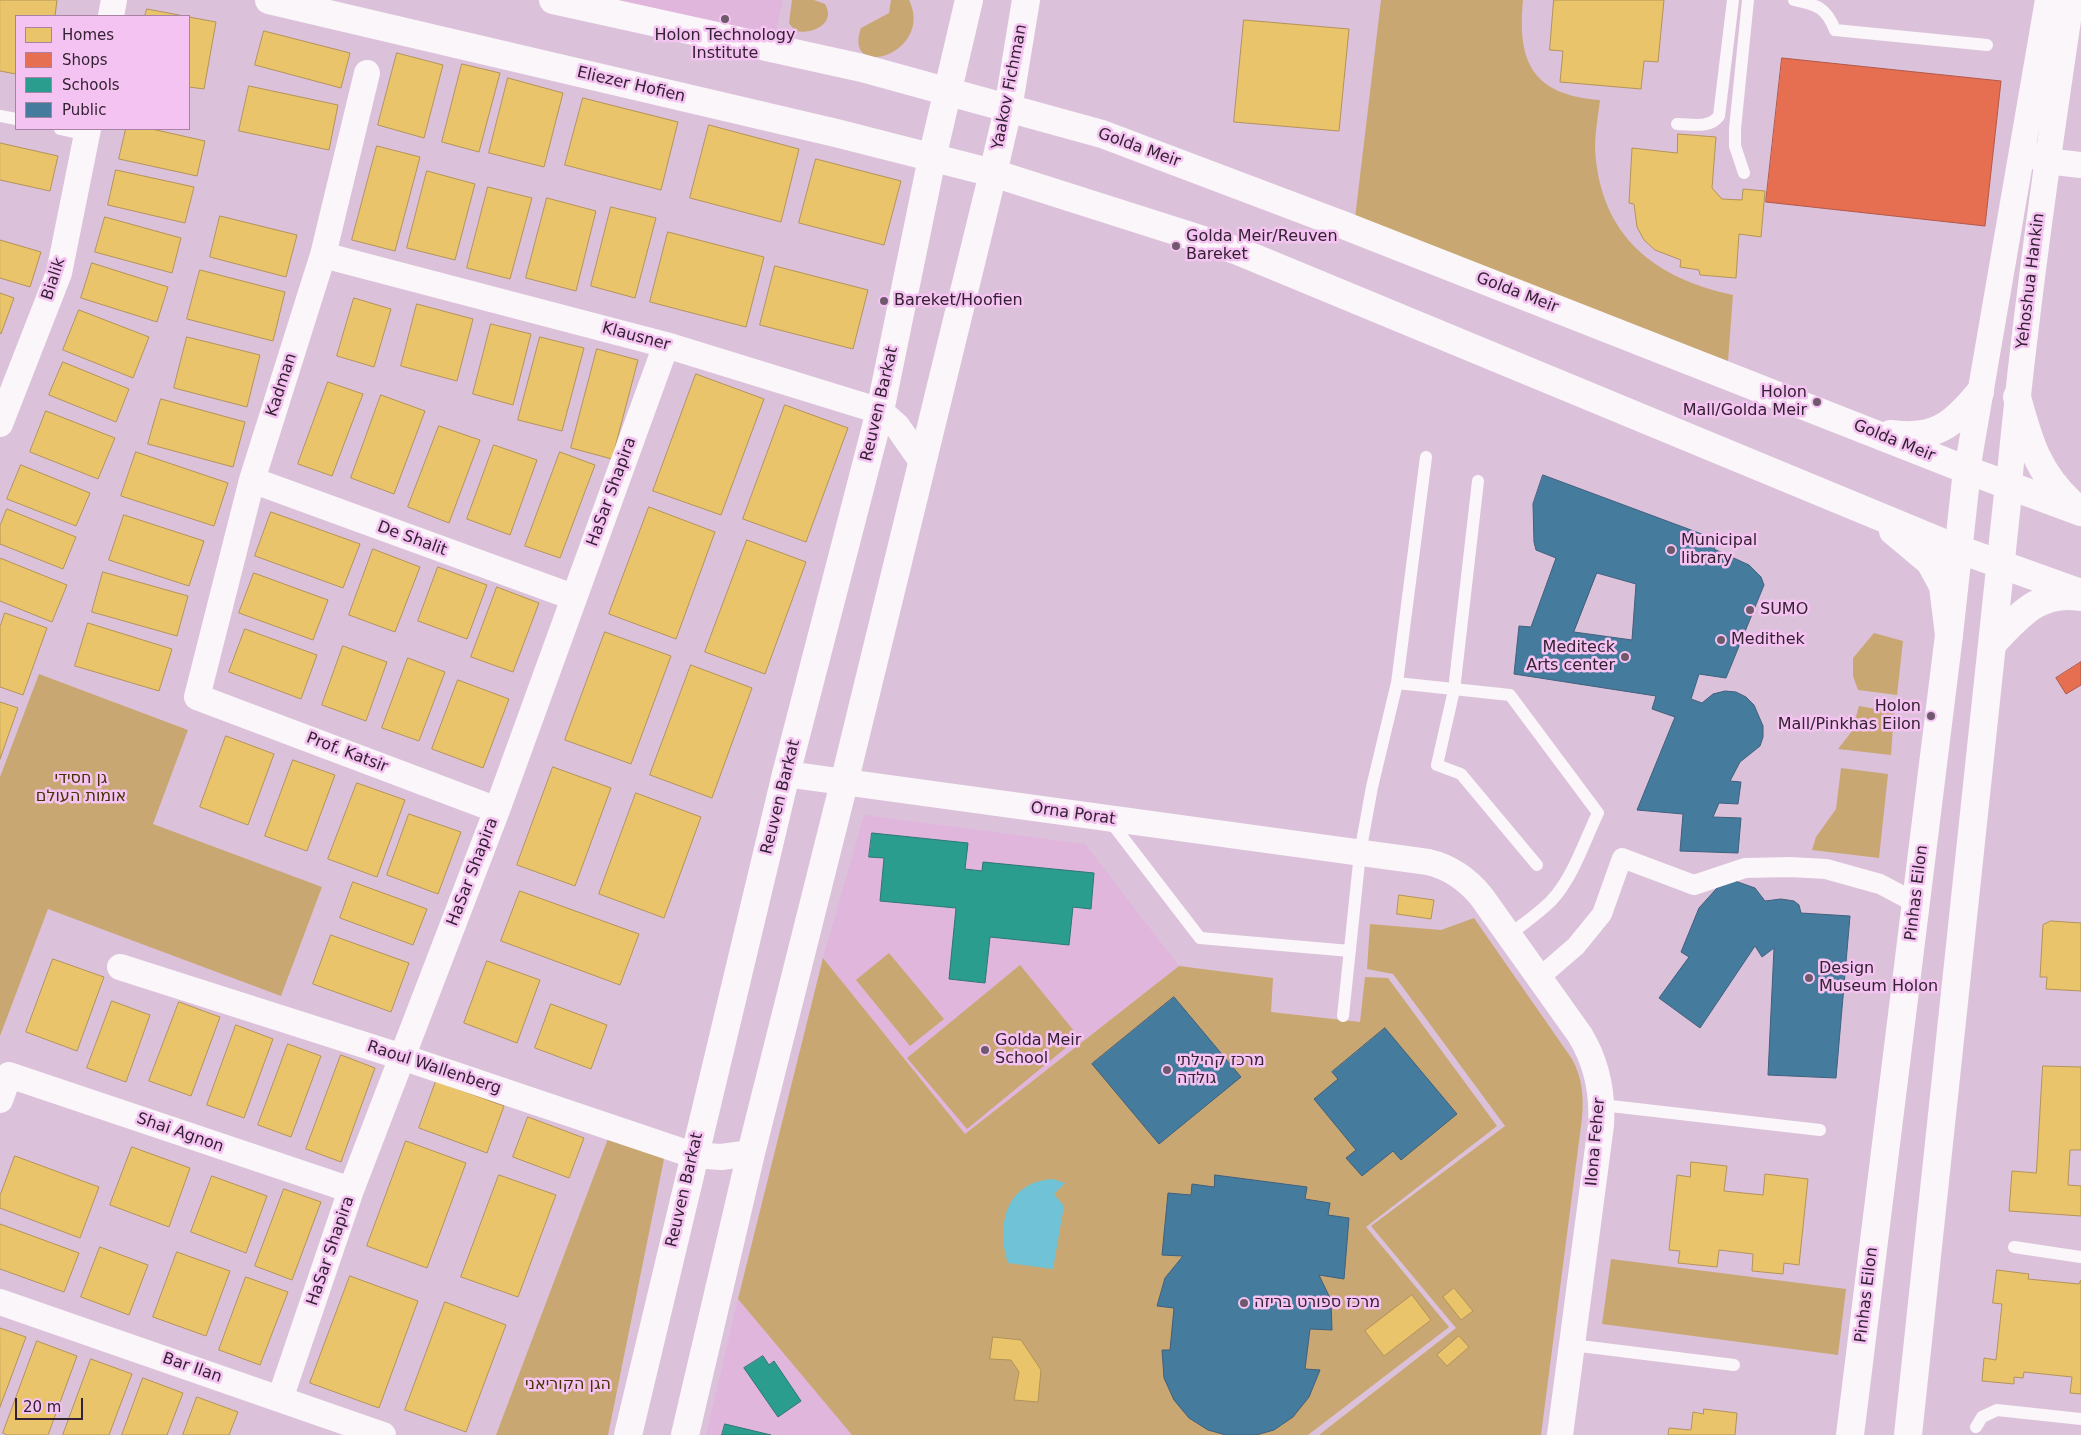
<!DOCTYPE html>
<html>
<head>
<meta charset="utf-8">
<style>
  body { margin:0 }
  #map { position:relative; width:2081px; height:1435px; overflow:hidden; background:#dcc1da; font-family:"DejaVu Sans",sans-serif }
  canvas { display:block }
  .legend { position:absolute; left:15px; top:15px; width:175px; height:115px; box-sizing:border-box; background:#f5c3f1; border:1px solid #a882a5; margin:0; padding:6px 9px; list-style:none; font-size:15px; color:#342133 }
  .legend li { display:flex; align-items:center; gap:10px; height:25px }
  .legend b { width:25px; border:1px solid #a882a5 }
  .scale { position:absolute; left:15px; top:1398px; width:68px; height:22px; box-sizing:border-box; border:2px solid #342133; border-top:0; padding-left:6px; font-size:15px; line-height:18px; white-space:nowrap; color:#342133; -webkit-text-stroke:4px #f5c3f1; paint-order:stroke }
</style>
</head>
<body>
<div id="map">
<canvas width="2081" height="1435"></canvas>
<ul class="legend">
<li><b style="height:14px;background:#e9c46a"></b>Homes</li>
<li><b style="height:14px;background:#e76f51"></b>Shops</li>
<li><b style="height:14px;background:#2a9d8f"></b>Schools</li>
<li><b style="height:14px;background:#457b9d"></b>Public</li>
</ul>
<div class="scale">20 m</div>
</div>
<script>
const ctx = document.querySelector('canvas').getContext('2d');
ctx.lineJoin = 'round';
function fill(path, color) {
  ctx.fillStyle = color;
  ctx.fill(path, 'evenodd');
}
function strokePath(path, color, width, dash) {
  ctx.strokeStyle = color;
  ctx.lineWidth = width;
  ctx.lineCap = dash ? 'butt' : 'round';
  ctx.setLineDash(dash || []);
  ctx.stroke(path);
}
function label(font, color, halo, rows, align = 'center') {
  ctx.font = font + ' "DejaVu Sans","Noto Sans Hebrew",sans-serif';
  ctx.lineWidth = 5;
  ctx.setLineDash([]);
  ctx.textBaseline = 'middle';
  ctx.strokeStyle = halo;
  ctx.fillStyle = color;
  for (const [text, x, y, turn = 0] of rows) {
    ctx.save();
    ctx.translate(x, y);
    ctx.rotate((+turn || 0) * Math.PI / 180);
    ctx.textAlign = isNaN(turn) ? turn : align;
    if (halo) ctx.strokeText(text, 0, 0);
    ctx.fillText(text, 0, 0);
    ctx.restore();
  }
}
const built = new Path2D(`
  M 587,0 L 783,0 L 774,38 Z
  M 864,815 L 1085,844 L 1179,966 L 965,1134 L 823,958 Z
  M 738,1299 L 852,1435 L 706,1435 Z`);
const green = new Path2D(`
  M 792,0 L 814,0 L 825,4 C 837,24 811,35 795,31 L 789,23 Z
  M 891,0 L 909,0 C 935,54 842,82 861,28 L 889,13 Z
  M 1381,0 L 1523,0 C 1517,63 1533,95 1600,100 C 1598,116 1595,133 1595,149 C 1600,236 1654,278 1733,295 L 1728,361 L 1355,218 Z
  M 1874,633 L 1903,641 L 1897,695 L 1858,690 L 1853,676 L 1853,658 Z
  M 39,674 L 188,730 L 153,824 L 322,887 L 281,996 L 48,909 L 0,1036 L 0,777 Z
  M 1859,706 L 1894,712 L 1891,755 L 1838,749 L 1852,731 Z
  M 1841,768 L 1888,774 L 1879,858 L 1812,850 L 1816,837 L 1836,809 Z
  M 1474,918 L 1572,1059 C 1582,1077 1584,1097 1582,1118 L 1541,1435 L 1319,1435 L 1456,1328 L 1371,1226 L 1505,1126 L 1393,974 L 1367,969 L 1370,924 L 1441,930 Z
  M 889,953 L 944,1019 L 910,1046 L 856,980 Z
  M 823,958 L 965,1134 L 1179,966 L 1273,978 L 1271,1012 L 1360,1022 L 1365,977 L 1388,978 L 1497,1126 L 1366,1227 L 1449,1327 L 1308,1435 L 852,1435 L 738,1299 Z
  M 1020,965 L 1079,1037 L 967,1129 L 907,1058 Z
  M 609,1136 L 665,1154 L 608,1435 L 496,1435 Z
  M 1611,1259 L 1846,1289 L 1838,1355 L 1602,1324 Z`);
const water = new Path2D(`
  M 1053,1179 L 1065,1183 L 1054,1194 L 1064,1206 L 1053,1269 L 1008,1263 C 996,1224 1006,1182 1053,1179 Z`);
const homes = new Path2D(`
  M 0,0 L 57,0 L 55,16 L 16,16 L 16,74 L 0,71 Z
  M 1554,0 L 1664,0 L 1658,62 L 1644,61 L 1641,89 L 1560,82 L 1563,51 L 1550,50 Z
  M 147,9 L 184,16 L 145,16 Z
  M 189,17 L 216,22 L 204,89 L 189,87 Z
  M 1244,20 L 1349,29 L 1339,131 L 1234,122 Z
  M 264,31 L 350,53 L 341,88 L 255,65 Z
  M 397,53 L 443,65 L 424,138 L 378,125 Z
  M 462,64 L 500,73 L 479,152 L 442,142 Z
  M 508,78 L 563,93 L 544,167 L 489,153 Z
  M 249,86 L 338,105 L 329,150 L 239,131 Z
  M 583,98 L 678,122 L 661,190 L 565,165 Z
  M 709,125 L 799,149 L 781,222 L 690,198 Z
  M 126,129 L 152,129 L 205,141 L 197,176 L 119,159 Z
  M 1678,134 L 1716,137 L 1712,188 L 1722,199 L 1742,200 L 1743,189 L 1765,191 L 1761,237 L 1739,234 L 1736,278 L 1700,275 L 1699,270 L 1680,267 L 1681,260 L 1655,250 L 1644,240 L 1637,227 L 1634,204 L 1629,203 L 1632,148 L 1677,153 Z
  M 0,143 L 58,156 L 50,191 L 0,180 Z
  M 377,146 L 420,157 L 395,251 L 352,240 Z
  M 816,159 L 901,181 L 884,245 L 799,223 Z
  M 116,170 L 194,187 L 185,223 L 108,205 Z
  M 427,171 L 475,184 L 455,260 L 407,248 Z
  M 488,187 L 532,198 L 510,279 L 467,268 Z
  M 547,198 L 596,211 L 576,291 L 526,278 Z
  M 611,207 L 656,218 L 635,298 L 591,286 Z
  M 220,216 L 297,235 L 286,277 L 210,257 Z
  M 105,217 L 181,238 L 172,273 L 95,252 Z
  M 668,232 L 764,257 L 746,327 L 650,302 Z
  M 0,240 L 41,252 L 30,287 L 0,278 Z
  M 92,263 L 168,287 L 157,322 L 81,298 Z
  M 775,266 L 868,290 L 853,349 L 760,325 Z
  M 200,270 L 285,292 L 273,341 L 187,319 Z
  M 0,293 L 14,298 L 1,334 L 0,333 Z
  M 354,298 L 391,309 L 374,367 L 337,356 Z
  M 417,304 L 473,319 L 457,381 L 401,366 Z
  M 79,310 L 149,337 L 133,378 L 63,350 Z
  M 491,324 L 531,334 L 513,405 L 473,394 Z
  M 187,337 L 260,355 L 247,407 L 174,388 Z
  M 540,337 L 584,348 L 562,431 L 518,420 Z
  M 597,349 L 638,360 L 612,459 L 571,448 Z
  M 63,362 L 129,389 L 116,422 L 49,395 Z
  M 696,374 L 764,399 L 721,515 L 653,491 Z
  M 328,382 L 363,394 L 332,476 L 298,464 Z
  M 381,395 L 425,411 L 394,494 L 351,478 Z
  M 161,399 L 245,422 L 233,467 L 148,444 Z
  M 785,405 L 848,428 L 806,542 L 743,519 Z
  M 46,411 L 115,438 L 98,479 L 30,452 Z
  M 439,426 L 480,440 L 449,523 L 408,507 Z
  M 494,445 L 537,460 L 510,535 L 467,519 Z
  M 136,452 L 228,483 L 214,526 L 121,496 Z
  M 560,452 L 595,465 L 560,558 L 525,546 Z
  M 21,465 L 90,493 L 76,526 L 7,499 Z
  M 649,507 L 715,532 L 676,639 L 609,614 Z
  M 7,509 L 76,537 L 63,569 L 0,544 L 0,526 Z
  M 271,512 L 360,544 L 343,588 L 255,556 Z
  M 124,515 L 204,541 L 189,586 L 109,560 Z
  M 747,540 L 806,562 L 765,674 L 705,652 Z
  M 373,549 L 420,567 L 395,632 L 349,615 Z
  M 0,558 L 67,585 L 52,622 L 0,601 Z
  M 438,567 L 487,585 L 467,639 L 418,621 Z
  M 103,572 L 188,596 L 177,636 L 92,612 Z
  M 254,573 L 328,600 L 313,640 L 239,613 Z
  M 497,587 L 539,603 L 513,672 L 471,657 Z
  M 5,613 L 47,628 L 23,695 L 0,687 L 0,627 Z
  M 88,623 L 172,649 L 159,691 L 75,666 Z
  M 245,629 L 317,655 L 301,699 L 229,672 Z
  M 605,632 L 671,656 L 631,764 L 565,740 Z
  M 343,646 L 387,662 L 366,721 L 322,705 Z
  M 408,658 L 445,672 L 419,741 L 382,728 Z
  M 691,665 L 752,688 L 712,798 L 650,775 Z
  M 458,680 L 509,699 L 483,768 L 432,749 Z
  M 0,702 L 18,708 L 0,759 Z
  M 226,736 L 274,754 L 248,825 L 200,807 Z
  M 293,760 L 335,775 L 307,851 L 265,836 Z
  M 553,767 L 611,788 L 575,886 L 517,865 Z
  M 357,783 L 405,800 L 377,877 L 328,859 Z
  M 636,793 L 701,817 L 664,918 L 599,894 Z
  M 409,814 L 461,832 L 438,894 L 387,875 Z
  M 353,882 L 427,909 L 413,945 L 340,918 Z
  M 520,891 L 639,934 L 620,985 L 501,941 Z
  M 1399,895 L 1434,900 L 1431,919 L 1397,914 Z
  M 2051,921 L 2081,923 L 2081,991 L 2046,989 L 2047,977 L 2040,977 L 2043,925 Z
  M 331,935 L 409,963 L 391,1012 L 313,984 Z
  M 53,959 L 104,977 L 77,1051 L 26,1032 Z
  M 487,961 L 540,980 L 517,1043 L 464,1023 Z
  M 112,1001 L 150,1015 L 126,1082 L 87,1068 Z
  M 179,1002 L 220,1017 L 191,1096 L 149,1081 Z
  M 551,1004 L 607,1025 L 591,1069 L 535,1048 Z
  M 236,1025 L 273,1039 L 244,1118 L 207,1105 Z
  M 288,1044 L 321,1056 L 291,1137 L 258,1125 Z
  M 341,1055 L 375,1068 L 341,1162 L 306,1149 Z
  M 2043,1066 L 2081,1067 L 2081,1150 L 2070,1150 L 2068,1185 L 2081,1186 L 2081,1216 L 2009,1211 L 2012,1171 L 2036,1173 Z
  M 436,1081 L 504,1106 L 487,1153 L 419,1128 Z
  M 528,1117 L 584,1138 L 569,1178 L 513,1157 Z
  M 406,1141 L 466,1163 L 427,1268 L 367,1246 Z
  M 132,1147 L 190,1168 L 169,1227 L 110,1205 Z
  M 15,1156 L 99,1187 L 80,1238 L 0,1208 L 0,1196 Z
  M 1691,1162 L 1727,1166 L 1724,1191 L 1763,1195 L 1765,1174 L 1808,1179 L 1799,1265 L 1784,1263 L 1783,1274 L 1752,1271 L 1753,1254 L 1719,1250 L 1717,1267 L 1678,1263 L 1680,1251 L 1669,1250 L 1677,1175 L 1690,1177 Z
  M 499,1175 L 556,1195 L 518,1297 L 461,1277 Z
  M 212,1176 L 267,1196 L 246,1253 L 191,1232 Z
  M 284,1189 L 321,1202 L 292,1280 L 255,1266 Z
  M 0,1224 L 79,1253 L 64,1292 L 0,1269 Z
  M 100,1247 L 148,1265 L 129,1315 L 81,1297 Z
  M 177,1252 L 230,1271 L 206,1336 L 153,1317 Z
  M 1997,1270 L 2029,1274 L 2028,1279 L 2079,1284 L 2081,1280 L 2081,1394 L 2070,1393 L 2072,1377 L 2024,1372 L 2023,1378 L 2014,1377 L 2014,1384 L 1982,1381 L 1984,1358 L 1996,1360 L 2002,1304 L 1993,1303 Z
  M 350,1276 L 418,1301 L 379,1408 L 310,1383 Z
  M 246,1277 L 288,1292 L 260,1365 L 219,1350 Z
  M 1454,1288 L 1473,1311 L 1461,1320 L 1443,1297 Z
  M 1412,1295 L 1431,1320 L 1384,1356 L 1365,1331 Z
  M 445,1302 L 506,1325 L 466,1432 L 405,1410 Z
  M 0,1328 L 26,1337 L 0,1407 Z
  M 1459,1336 L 1469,1347 L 1447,1366 L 1437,1355 Z
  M 993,1337 L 1021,1340 L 1041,1370 L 1038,1402 L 1014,1400 L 1019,1372 L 1011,1360 L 990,1359 Z
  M 37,1341 L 77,1356 L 48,1435 L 7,1435 L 3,1433 Z
  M 91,1359 L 132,1374 L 109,1435 L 63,1435 Z
  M 143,1378 L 183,1393 L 167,1435 L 122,1435 Z
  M 197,1397 L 238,1412 L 229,1435 L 183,1435 Z
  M 1704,1409 L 1737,1413 L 1735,1435 L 1668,1435 L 1669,1428 L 1691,1430 L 1693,1412 L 1703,1414 Z`);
const shops = new Path2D(`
  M 1782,58 L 2001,81 L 1985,226 L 1766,202 Z
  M 2081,662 L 2081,685 L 2066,694 L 2056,678 Z`);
const schools = new Path2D(`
  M 872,833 L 968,843 L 965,869 L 982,871 L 983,862 L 1094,873 L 1091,909 L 1073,907 L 1069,945 L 990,937 L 985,983 L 949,979 L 956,908 L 880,901 L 884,858 L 869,857 Z
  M 763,1356 L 769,1365 L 774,1361 L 801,1401 L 778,1417 L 744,1368 Z
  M 725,1424 L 771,1435 L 722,1435 Z`);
const public = new Path2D(`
  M 1543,475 L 1718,540 L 1714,549 L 1749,565 L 1761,577 L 1764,585 L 1726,678 L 1699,674 L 1691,699 L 1702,703 L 1713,694 L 1725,691 L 1736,692 L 1746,697 L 1754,705 L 1763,726 L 1763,737 L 1760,746 L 1740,762 L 1730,781 L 1741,782 L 1738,804 L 1719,803 L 1713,817 L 1741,818 L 1738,853 L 1680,851 L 1683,814 L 1637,810 L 1675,717 L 1652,709 L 1656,696 L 1514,674 L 1519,626 L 1531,627 L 1556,558 L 1536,550 L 1534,542 L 1533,504 ZM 1597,573 L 1636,584 L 1632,640 L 1574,632 Z
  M 1735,881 L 1755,888 L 1765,901 L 1781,899 L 1794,901 L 1799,905 L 1801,913 L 1850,916 L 1836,1078 L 1768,1075 L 1774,948 L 1762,957 L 1755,946 L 1700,1028 L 1659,998 L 1689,957 L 1681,952 L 1699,908 L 1717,888 Z
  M 1174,997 L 1241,1077 L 1159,1144 L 1092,1064 Z
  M 1385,1028 L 1457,1114 L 1401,1160 L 1393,1151 L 1362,1176 L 1346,1158 L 1356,1150 L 1314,1099 L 1338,1079 L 1332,1072 Z
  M 1215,1175 L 1307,1187 L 1305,1199 L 1330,1203 L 1328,1215 L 1349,1218 L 1344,1279 L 1319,1275 L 1331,1300 L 1332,1330 L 1310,1329 L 1305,1369 L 1320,1370 L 1309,1397 L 1293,1417 L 1274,1430 L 1256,1435 L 1226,1435 L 1208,1430 L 1189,1418 L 1174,1400 L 1164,1378 L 1162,1350 L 1170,1350 L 1174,1308 L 1157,1306 L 1165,1278 L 1183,1256 L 1162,1255 L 1168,1193 L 1191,1195 L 1192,1184 L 1214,1187 Z`);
const service = new Path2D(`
  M 1794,0 C 1817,5 1826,7 1835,30 L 1987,45
  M 0,116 L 16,119
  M 1677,124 C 1692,124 1709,129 1719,116 L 1733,0
  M 60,129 L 87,135
  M 1744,173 L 1735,146 L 1735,129 L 1748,0
  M 1478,481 L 1454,690 L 1437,765 L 1461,774 L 1537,865
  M 1397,683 L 1510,695 L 1598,813 C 1584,842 1573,878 1551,901 C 1538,914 1523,924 1509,935
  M 1110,821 L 1200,938 L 1350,951
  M 1343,1016 L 1360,853 L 1372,787 L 1397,683 L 1426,457
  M 1602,1105 L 1820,1130
  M 2014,1247 L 2081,1257
  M 1572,1345 L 1734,1365
  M 1976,1427 L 1982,1417 L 1997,1410 L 2081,1419`);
const pedestrian = new Path2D(`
  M 1539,978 L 1576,946 L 1602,914 L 1622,858 L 1694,885 L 1745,868 L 1790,867 L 1826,869 L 1880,884 L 1916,903`);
const minor = new Path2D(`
  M 111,16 L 114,0
  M 367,73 L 323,255 L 252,480 L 197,697 L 497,810
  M 2030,154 L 2046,161 L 2081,165
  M 323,255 L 666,345 L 880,411 L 897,426 L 923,463
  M 0,424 L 59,273 L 88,129
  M 1967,470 L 2048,0
  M 252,480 L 573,597
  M 2009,484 C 2024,322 2047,161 2071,0
  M 786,774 L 1428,862 C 1450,867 1466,878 1481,896 L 1580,1035 C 1597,1063 1603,1092 1601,1125 L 1560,1435
  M 120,967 L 402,1057 L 693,1155 L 721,1157 L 751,1153
  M 0,1100 L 9,1075 L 351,1190
  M 0,1302 L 383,1435
  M 280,1399 L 351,1190 L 497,810 L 666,345`);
const tertiary = new Path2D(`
  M 628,1435 L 786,774 L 880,411 L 932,158 L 969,0
  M 685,1435 L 751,1153 L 844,783 L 993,173 L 1008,109 L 1026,0
  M 1850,1435 L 1949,635 L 1967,470
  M 1908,1435 L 2009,484`);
const secondary = new Path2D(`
  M 269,0 L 836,133 L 993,173 L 1238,251 L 1958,549 L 2081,593
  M 553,0 L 862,68 L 1102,134 L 1343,225 L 1967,470 L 2081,512
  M 2017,397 C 2029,441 2037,472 2073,505
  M 1890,434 C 1935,440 1953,425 1980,392
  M 1893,531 L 1930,562 L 1943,586 L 1949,635
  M 1993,643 C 2019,616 2039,590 2081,597`);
const markers = [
  [725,19,5,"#6f596d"],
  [1176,246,5,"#6f596d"],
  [884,301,5,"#6f596d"],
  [1817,402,5,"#6f596d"],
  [1671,550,5,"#6f596d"],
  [1750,610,5,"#6f596d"],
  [1721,640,5,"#6f596d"],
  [1625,657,5,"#6f596d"],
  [1931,716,5,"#6f596d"],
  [1809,978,5,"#6f596d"],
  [985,1050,5,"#6f596d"],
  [1167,1070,5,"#6f596d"],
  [1244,1303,5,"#6f596d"]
];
const poiNames = [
  ["Holon Technology",725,36,"center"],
  ["Institute",725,54,"center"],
  ["Golda Meir/Reuven",1186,237],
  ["Bareket",1186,255],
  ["Bareket/Hoofien",894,301],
  ["Holon",1807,393,"right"],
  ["Mall/Golda Meir",1807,411,"right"],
  ["Municipal",1681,541],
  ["library",1681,559],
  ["SUMO",1760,610],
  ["Medithek",1731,640],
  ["Mediteck",1615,648,"right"],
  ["Arts center",1615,666,"right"],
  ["Holon",1921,707,"right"],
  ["Mall/Pinkhas Eilon",1921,725,"right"],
  ["Design",1819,969],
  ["Museum Holon",1819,987],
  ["Golda Meir",995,1041],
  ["School",995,1059],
  ["מרכז קהילתי",1177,1061],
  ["גולדה",1177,1079],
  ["מרכז ספורט בריזה",1254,1303]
];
const streetNames = [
  ["Eliezer Hofien",631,85,13],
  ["Yaakov Fichman",1010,87,-79],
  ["Golda Meir",1139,148,20],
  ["Bialik",54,279,-72],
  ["Yehoshua Hankin",2031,281,-83],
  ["Golda Meir",1517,293,21],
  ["Klausner",636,337,15],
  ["Kadman",282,385,-72],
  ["Reuven Barkat",880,404,-77],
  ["Golda Meir",1894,441,22],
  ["HaSar Shapira",612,492,-70],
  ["De Shalit",412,539,20],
  ["Prof. Katsir",347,753,21],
  ["Reuven Barkat",781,797,-76],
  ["Orna Porat",1073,814,8],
  ["HaSar Shapira",473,872,-69],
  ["Pinhas Eilon",1917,893,-83],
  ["Raoul Wallenberg",434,1068,18],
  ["Shai Agnon",180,1133,19],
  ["Ilona Feher",1596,1142,-85],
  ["Reuven Barkat",685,1190,-77],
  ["HaSar Shapira",331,1251,-71],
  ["Pinhas Eilon",1867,1295,-83],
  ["Bar Ilan",192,1368,19]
];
const parkNames = [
  ["גן חסידי",81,779],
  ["אומות העולם",81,797],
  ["הגן הקוריאני",568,1385]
];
fill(built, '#e0b6dd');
fill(green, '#c8a773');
fill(water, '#70c2d6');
fill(homes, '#e9c46a');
strokePath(homes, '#b3935a', 1);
fill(shops, '#e76f51');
strokePath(shops, '#b15848', 1);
fill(schools, '#2a9d8f');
strokePath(schools, '#2d7873', 1);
fill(public, '#457b9d');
strokePath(public, '#40607d', 1);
strokePath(service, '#faf6f9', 12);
strokePath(pedestrian, '#faf6f9', 20);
strokePath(minor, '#faf6f9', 26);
strokePath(tertiary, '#faf6f9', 28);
strokePath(secondary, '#faf6f9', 28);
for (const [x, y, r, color] of markers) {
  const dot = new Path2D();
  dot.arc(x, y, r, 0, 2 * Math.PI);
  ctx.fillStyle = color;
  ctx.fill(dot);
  strokePath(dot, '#f5c3f1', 2);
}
label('16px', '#342133', '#f5c3f1', poiNames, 'left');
label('16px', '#342133', '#f5c3f1', streetNames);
label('16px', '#433300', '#f5c3f1', parkNames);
</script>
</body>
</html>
